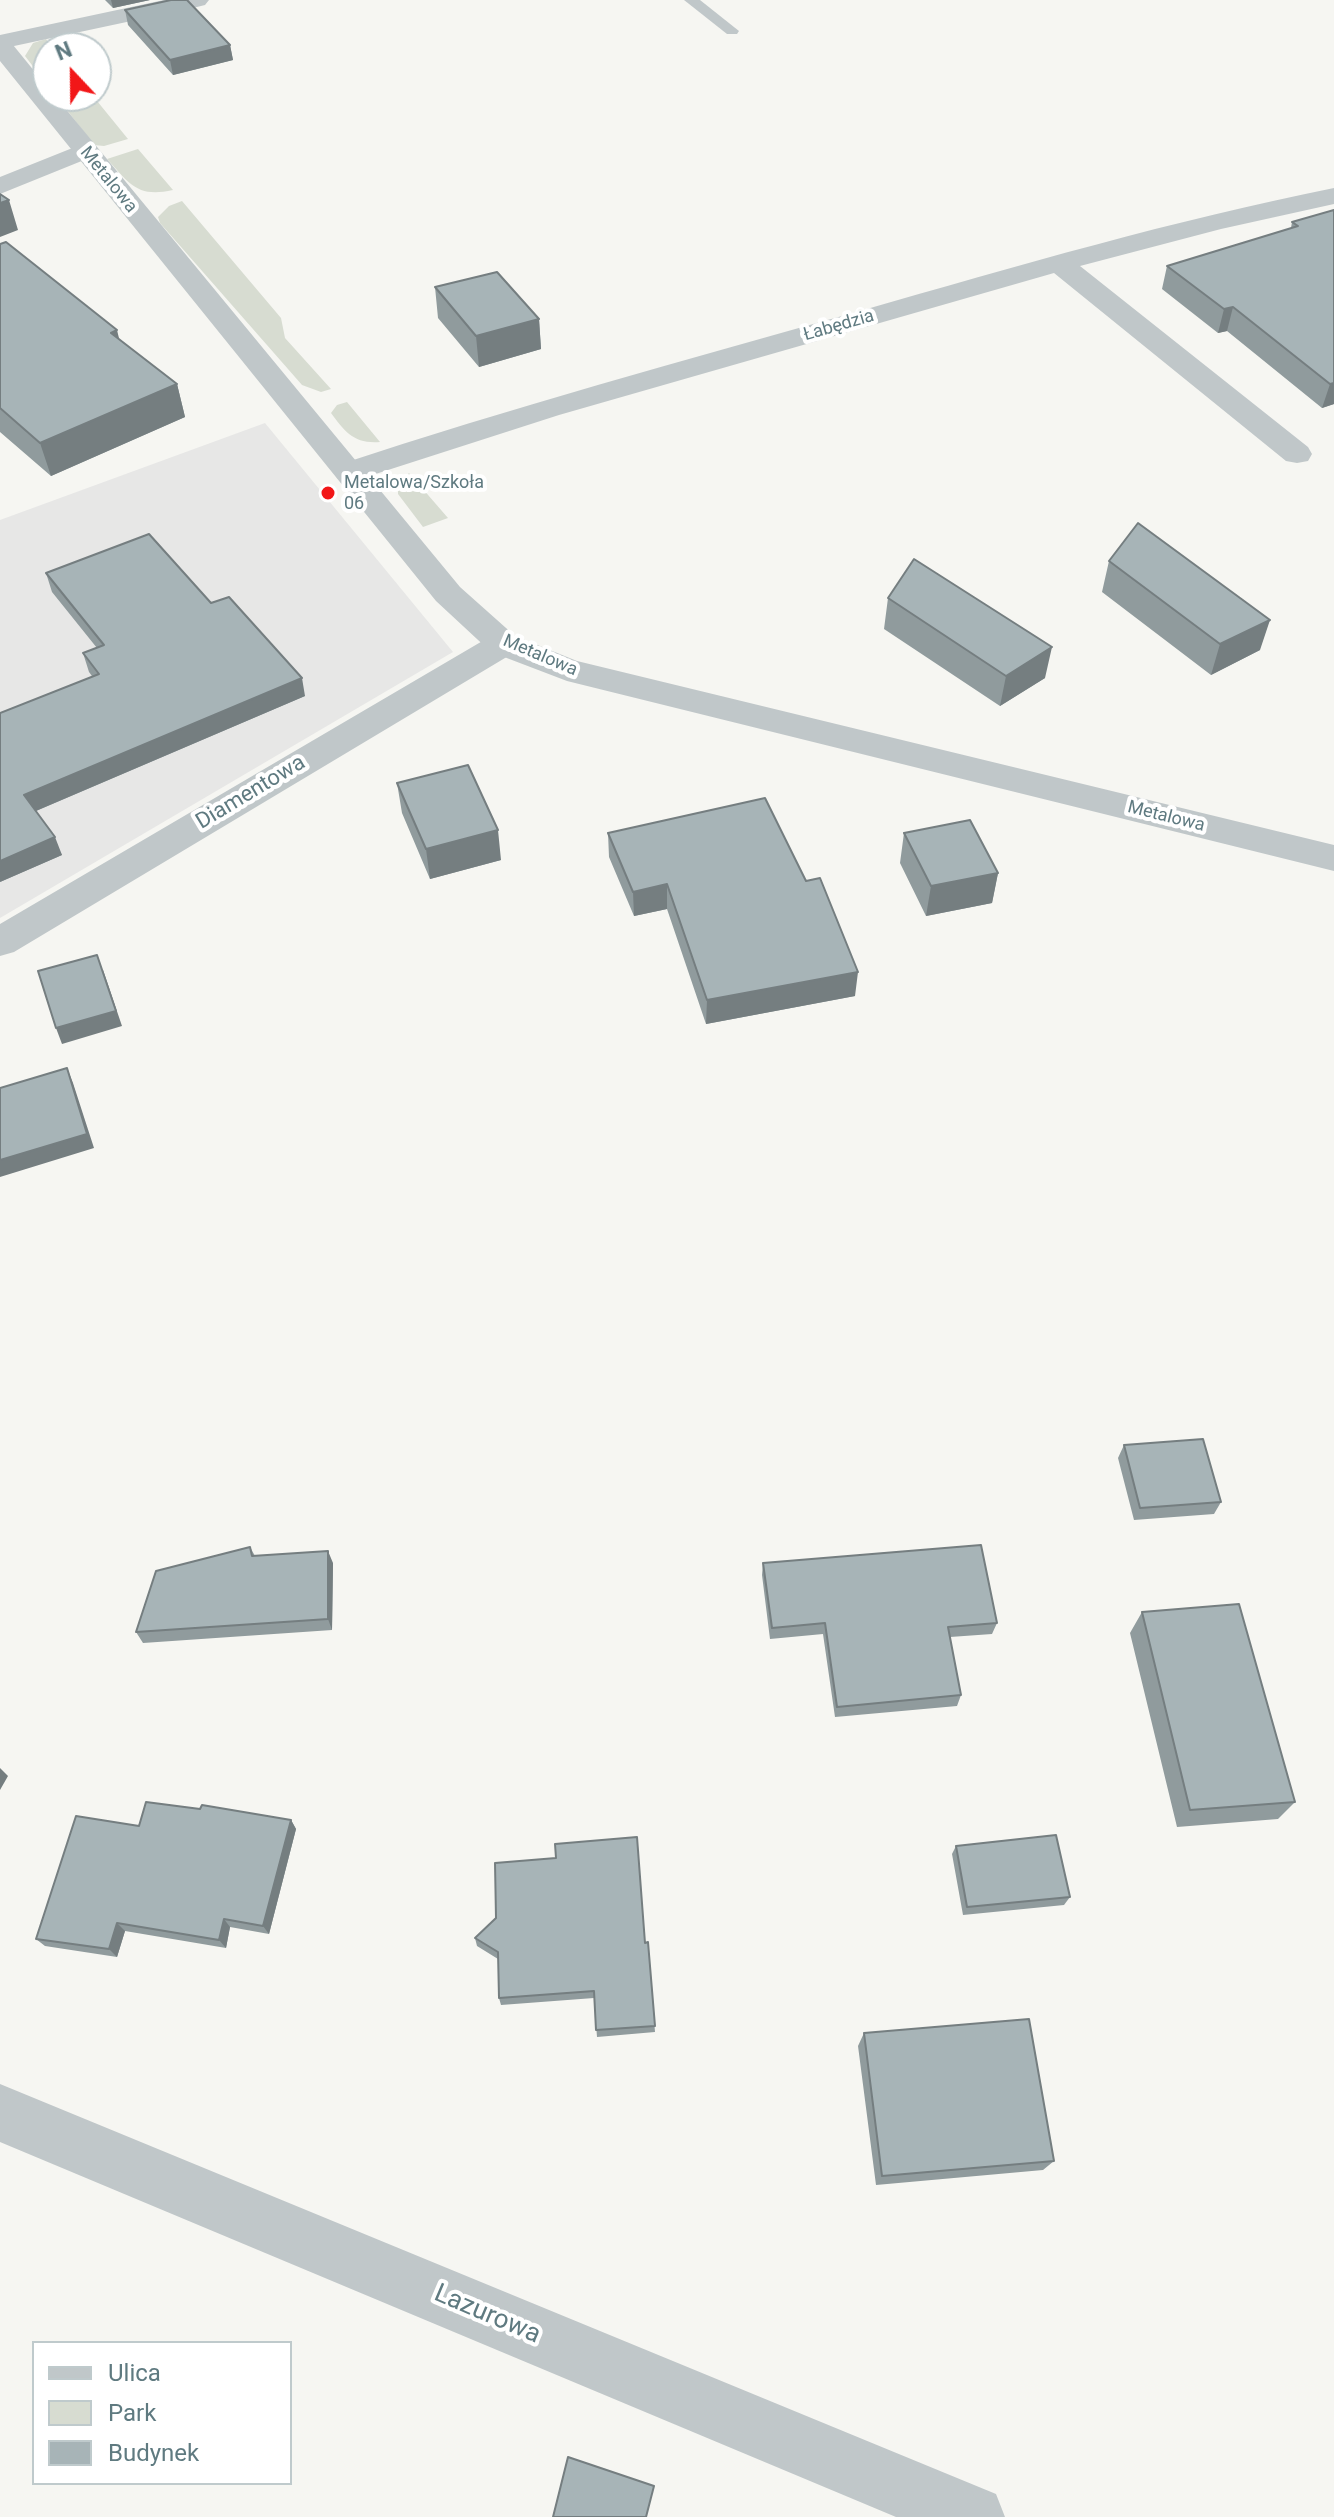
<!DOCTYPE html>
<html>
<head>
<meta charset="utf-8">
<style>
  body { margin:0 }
  #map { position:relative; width:1334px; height:2517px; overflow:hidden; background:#f6f6f2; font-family:Roboto,sans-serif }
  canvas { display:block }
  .legend { position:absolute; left:32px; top:2341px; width:260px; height:144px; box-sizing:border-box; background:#fff; border:2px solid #bfcacc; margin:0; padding:10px 14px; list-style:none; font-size:24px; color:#5f7a80 }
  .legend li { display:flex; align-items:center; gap:16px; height:40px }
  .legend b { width:40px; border:2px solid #bfcacc }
  .north { position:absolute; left:32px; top:32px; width:80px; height:80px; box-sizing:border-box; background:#fff; border:2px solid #bfcacc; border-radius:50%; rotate:338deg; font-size:22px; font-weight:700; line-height:32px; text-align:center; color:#5f7a80 }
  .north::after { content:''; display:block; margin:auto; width:28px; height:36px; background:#f21718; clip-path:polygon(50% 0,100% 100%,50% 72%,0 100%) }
</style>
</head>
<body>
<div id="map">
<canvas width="1334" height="2517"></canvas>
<ul class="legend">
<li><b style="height:10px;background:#c0c7c9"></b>Ulica</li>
<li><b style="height:22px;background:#d7dcd1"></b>Park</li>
<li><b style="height:22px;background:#a7b4b7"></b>Budynek</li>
</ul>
<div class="north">N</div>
</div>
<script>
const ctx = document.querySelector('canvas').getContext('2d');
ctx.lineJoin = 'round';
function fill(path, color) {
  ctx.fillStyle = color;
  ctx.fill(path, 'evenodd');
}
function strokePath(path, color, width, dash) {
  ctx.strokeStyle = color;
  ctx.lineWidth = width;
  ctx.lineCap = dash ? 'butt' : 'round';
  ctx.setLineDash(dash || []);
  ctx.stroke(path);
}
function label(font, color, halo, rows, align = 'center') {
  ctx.font = font + ' Roboto,sans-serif';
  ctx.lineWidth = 8;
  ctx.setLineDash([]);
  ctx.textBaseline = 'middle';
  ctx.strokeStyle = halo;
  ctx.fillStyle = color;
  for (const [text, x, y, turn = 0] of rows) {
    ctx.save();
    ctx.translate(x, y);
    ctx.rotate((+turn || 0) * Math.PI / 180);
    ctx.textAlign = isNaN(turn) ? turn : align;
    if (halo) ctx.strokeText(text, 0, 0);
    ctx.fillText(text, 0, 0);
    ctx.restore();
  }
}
const built = new Path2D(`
  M 265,423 L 453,652 L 0,918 L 0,520 Z`);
const green = new Path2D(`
  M 46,39 L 53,48 L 48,48 L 48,86 L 25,56 L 33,43 Z
  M 56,96 L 93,96 L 128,139 L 104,146 L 94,145 Z
  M 138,149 L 173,190 C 137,198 130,184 107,159 Z
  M 182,201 L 281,318 L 285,338 L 331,389 L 321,392 L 302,385 L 160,223 L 158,217 L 169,206 Z
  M 347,402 L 380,442 C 354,444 345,432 331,413 L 337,405 Z
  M 409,473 L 448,518 L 423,527 L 398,494 L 398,485 Z`);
const service = new Path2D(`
  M 684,0 L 700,0 L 739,31 L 737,34 L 727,34 Z`);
const minor = new Path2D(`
  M 164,0 L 209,0 L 205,5 L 197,7 L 0,49 L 0,35 Z
  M 85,143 L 94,146 L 98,151 L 94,156 L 0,194 L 0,177 Z
  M 1334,188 L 1334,204 L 1221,229 L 1080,266 L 1308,447 L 1312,454 L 1308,461 L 1297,463 L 1286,461 L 1054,273 L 559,415 L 360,479 L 349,481 L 338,479 L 333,472 L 338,465 C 510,408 685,360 860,311 C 1017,266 1174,220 1334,188 Z
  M 503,633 L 515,636 L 520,644 L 515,652 L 14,952 L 0,956 L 0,924 L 491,636 Z
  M 0,2084 L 996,2494 L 1005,2517 L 896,2517 L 0,2142 Z`);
const tertiary = new Path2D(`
  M 0,38 L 9,40 L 48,88 L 48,96 L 55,96 L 460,587 L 515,636 L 577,661 L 1334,845 L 1334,871 L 567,681 L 491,652 L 436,601 L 0,61 Z`);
const wall = new Path2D(`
  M 105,0 L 150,0 L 113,8 Z
  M 125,10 L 230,45 L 233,60 L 173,75 L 128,25 Z
  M 1334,210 L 1334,404 L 1322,408 L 1227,331 L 1218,333 L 1162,289 L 1167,266 L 1291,228 L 1292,222 Z
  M 0,244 L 119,340 L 177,384 L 185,417 L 51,476 L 0,432 Z
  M 435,287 L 539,319 L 541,349 L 479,367 L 438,318 Z
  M 1109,561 L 1260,650 L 1211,675 L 1102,592 Z
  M 46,573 L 211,603 L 305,696 L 36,811 L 62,855 L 0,882 L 92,676 L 89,672 L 83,653 L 97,648 L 52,592 Z
  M 888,598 L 1045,678 L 1000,706 L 884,629 Z
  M 397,783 L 501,860 L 430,879 L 402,813 Z
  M 608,833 L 855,996 L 706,1024 L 667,909 L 634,916 L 609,857 Z
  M 904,833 L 998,873 L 992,903 L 926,916 L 900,863 Z
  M 1124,1445 L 1221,1502 L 1214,1514 L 1134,1520 L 1118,1458 Z
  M 250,1547 L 255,1556 L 333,1563 L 332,1630 L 143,1643 L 136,1632 Z
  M 763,1563 L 997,1623 L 992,1634 L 950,1637 L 961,1695 L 957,1706 L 835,1717 L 823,1634 L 770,1639 L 762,1575 Z
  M 1142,1612 L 1295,1802 L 1278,1819 L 1177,1827 L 1130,1633 Z
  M 200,1809 L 291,1820 L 296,1829 L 269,1934 L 230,1927 L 226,1948 L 125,1931 L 117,1957 L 45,1946 L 36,1939 L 139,1826 Z
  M 956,1846 L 1070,1897 L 1064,1905 L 963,1915 L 952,1854 Z
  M 475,1938 L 645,1943 L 648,1942 L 655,2032 L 597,2037 L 594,1998 L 501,2005 L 499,1998 L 498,1959 L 477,1946 Z
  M 864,2033 L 1054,2161 L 1043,2170 L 876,2185 L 858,2046 Z`);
const shadedWall = new Path2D(`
  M 111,0 L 150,0 L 113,8 Z
  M 230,45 L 233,60 L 173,75 L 170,60 Z
  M 9,200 L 18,230 L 0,237 L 0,203 Z
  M 1233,307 L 1227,331 L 1218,333 L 1224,309 Z
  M 539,319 L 541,349 L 479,367 L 476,336 Z
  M 117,330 L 125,363 L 111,333 Z
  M 1334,383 L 1334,404 L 1322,408 L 1330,384 Z
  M 177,384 L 185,417 L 51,476 L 40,443 Z
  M 1270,620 L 1260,650 L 1211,675 L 1220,644 Z
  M 1052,647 L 1045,678 L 1000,706 L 1006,676 Z
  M 302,678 L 305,696 L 31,813 L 24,795 Z
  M 498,830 L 501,860 L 430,879 L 426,849 Z
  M 55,837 L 62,855 L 0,882 L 0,861 Z
  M 998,873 L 992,903 L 926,916 L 931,886 Z
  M 667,884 L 667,909 L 634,916 L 633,892 Z
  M 103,970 L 122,1026 L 62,1044 L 56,1028 Z
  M 858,972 L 855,996 L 706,1024 L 707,1000 Z
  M 67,1068 L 73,1083 L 94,1148 L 0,1177 L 0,1160 Z
  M 328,1551 L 333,1563 L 332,1630 L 328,1619 Z
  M 0,1768 L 8,1776 L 0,1790 Z
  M 291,1820 L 296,1829 L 269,1934 L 263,1926 Z
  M 224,1919 L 230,1927 L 226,1948 L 219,1940 Z
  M 117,1923 L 125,1931 L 117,1957 L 109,1949 Z`);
const building = new Path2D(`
  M 171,0 L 187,0 L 230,45 L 170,60 L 125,10 Z
  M 0,194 L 9,200 L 0,203 Z
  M 1334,210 L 1334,383 L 1330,384 L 1233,307 L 1224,309 L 1167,266 L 1298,226 L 1292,222 Z
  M 6,242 L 117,330 L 111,333 L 177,384 L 40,443 L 0,408 L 0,244 Z
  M 497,272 L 539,319 L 476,336 L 435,287 Z
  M 1138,523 L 1270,620 L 1220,644 L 1109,561 Z
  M 149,534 L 211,603 L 229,597 L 302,678 L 24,795 L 55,837 L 0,861 L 0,713 L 99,674 L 83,653 L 104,645 L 46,573 Z
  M 914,559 L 1052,647 L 1006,676 L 888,598 Z
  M 468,765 L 498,830 L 426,849 L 397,783 Z
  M 765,798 L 806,881 L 820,878 L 858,972 L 707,1000 L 667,884 L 633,892 L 608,833 Z
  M 970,820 L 998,873 L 931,886 L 904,833 Z
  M 97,955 L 116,1011 L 56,1028 L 38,971 Z
  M 67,1068 L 87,1134 L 0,1160 L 0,1088 Z
  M 1203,1439 L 1221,1502 L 1140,1508 L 1124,1445 Z
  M 981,1545 L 997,1623 L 948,1627 L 961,1695 L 837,1707 L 825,1623 L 772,1628 L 763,1563 Z
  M 250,1547 L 252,1556 L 328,1551 L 328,1619 L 136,1632 L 156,1571 Z
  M 1239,1604 L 1295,1802 L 1190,1810 L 1142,1612 Z
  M 146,1802 L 200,1809 L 202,1805 L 291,1820 L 263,1926 L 224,1919 L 219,1940 L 117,1923 L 109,1949 L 36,1939 L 76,1816 L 139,1826 Z
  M 1056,1835 L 1070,1897 L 967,1907 L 956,1846 Z
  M 637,1837 L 645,1943 L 648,1942 L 655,2026 L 596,2030 L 594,1991 L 499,1998 L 498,1952 L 475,1938 L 496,1918 L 495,1863 L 556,1858 L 555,1844 Z
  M 1029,2019 L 1054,2161 L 882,2176 L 864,2033 Z
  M 568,2457 L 654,2486 L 646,2517 L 553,2517 Z`);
const markers = [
  [328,493,8,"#f21718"]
];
const farStreetnames = [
  ["Metalowa",108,180,51],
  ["Łabędzia",839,326,-16],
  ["Metalowa",540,656,23],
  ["Metalowa",1166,817,14]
];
const farPoinames = [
  ["Metalowa/Szkoła",344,483],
  ["06",344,504]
];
const streetNames = [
  ["Diamentowa",251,793,-31]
];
const nearStreetnames = [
  ["Lazurowa",487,2315,23]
];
fill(built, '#e7e7e6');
fill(green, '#d7dcd1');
fill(service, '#c0c7c9');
fill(minor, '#c0c7c9');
fill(tertiary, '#c0c7c9');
fill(wall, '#909b9d');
fill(shadedWall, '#757e80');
fill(building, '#a7b4b7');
strokePath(building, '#757e80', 2);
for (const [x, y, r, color] of markers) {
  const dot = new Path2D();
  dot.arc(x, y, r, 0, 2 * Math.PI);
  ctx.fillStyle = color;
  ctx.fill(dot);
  strokePath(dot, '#fff', 3);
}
label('18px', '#5f7a80', '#fff', farStreetnames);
label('18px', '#5f7a80', '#fff', farPoinames, 'left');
label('22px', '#5f7a80', '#fff', streetNames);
label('26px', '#5f7a80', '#fff', nearStreetnames);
</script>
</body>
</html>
